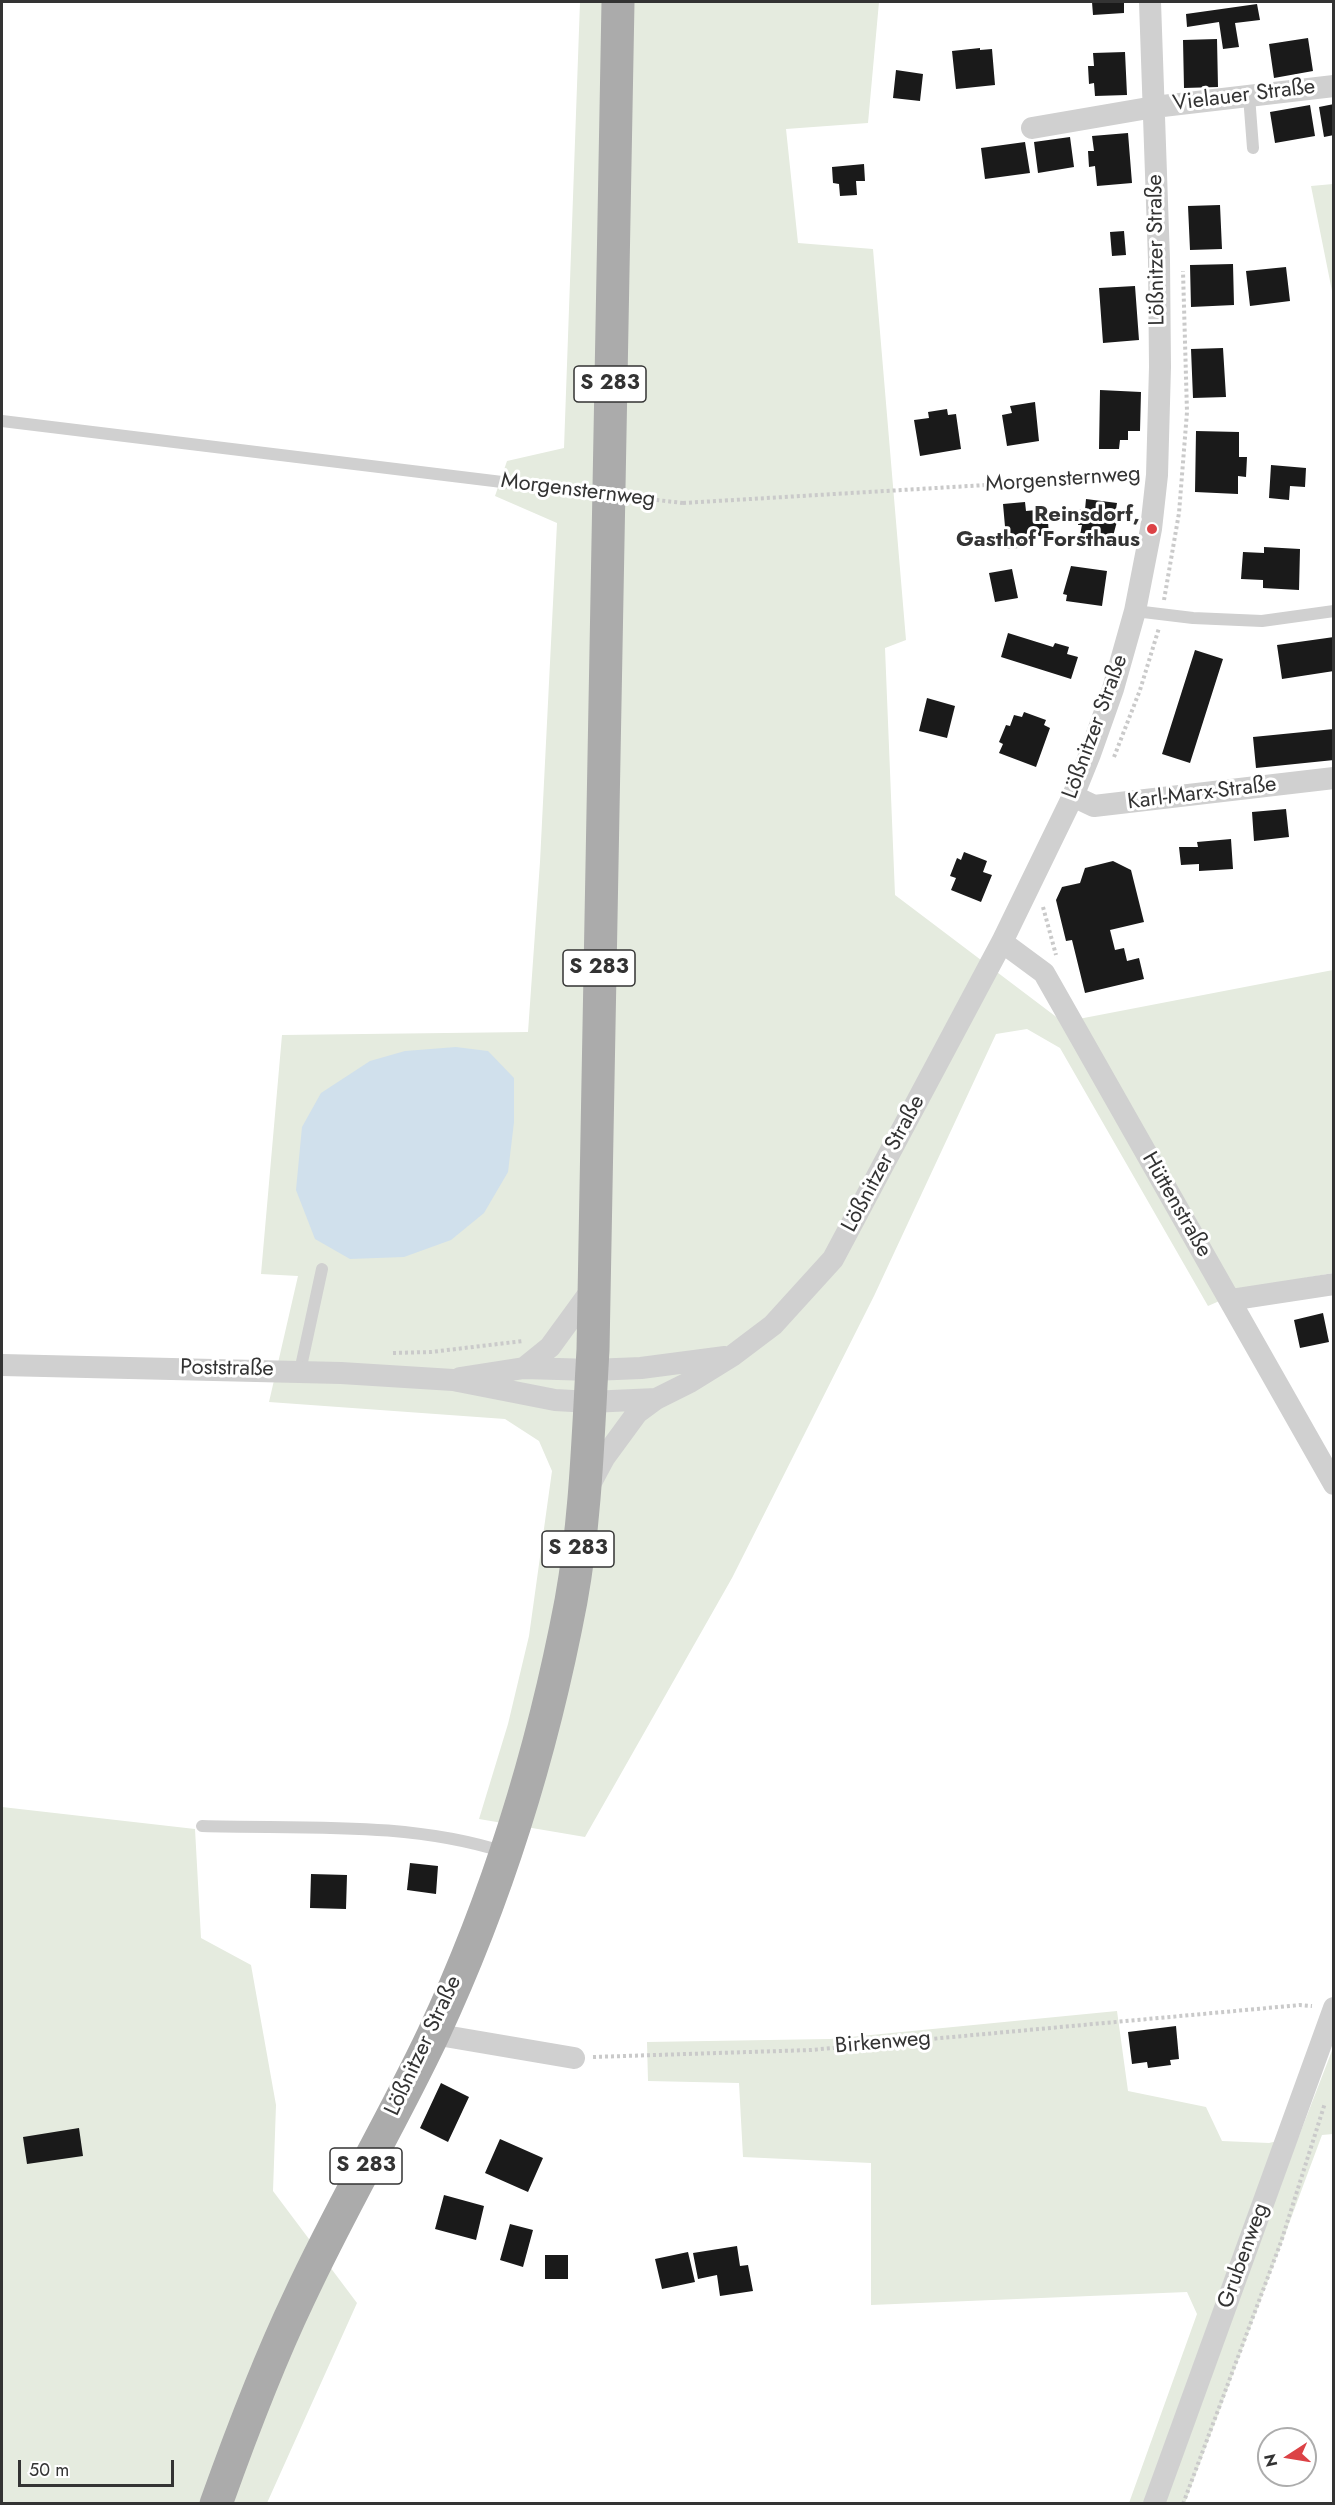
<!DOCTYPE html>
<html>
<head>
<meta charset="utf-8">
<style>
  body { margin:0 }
  #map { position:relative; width:1335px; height:2505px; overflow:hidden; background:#fff; font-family:Jost,sans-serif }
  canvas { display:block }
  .frame { position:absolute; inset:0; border:3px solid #333; pointer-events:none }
  .north { position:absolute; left:1257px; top:2427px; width:60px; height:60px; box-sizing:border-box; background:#fff; border:2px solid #adadad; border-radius:50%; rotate:258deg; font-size:16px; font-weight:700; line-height:24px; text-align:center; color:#333 }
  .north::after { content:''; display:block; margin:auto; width:21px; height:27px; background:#dc4246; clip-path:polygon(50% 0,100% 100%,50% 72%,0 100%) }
  .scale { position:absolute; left:18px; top:2460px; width:156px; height:27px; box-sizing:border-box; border:3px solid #333; border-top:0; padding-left:8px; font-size:18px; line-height:21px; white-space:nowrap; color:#333; -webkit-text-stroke:4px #fff; paint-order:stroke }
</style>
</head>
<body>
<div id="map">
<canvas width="1335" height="2505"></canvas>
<div class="frame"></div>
<div class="north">N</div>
<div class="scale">50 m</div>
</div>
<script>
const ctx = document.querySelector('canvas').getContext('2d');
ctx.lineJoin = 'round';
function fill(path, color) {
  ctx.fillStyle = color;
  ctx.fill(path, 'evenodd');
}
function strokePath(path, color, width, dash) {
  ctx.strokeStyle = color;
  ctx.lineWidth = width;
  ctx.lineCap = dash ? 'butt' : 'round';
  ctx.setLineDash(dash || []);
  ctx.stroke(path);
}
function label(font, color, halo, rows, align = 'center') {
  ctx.font = font + ' Jost,sans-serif';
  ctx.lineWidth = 6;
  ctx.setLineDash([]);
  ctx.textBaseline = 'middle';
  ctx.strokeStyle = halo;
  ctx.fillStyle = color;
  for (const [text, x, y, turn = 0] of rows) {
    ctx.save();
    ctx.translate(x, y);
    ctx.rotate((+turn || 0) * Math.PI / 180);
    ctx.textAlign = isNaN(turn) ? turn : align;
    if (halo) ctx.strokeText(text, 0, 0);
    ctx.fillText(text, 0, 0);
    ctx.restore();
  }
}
const green = new Path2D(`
  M 580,2 L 879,2 L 868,123 L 786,129 L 798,243 L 873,249 L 906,640 L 885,648 L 895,895 L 1063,1022 L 1333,970 L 1333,1273 L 1249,1288 L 1208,1306 L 1060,1048 L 1027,1029 L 996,1034 L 874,1296 L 732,1578 L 585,1837 L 479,1819 L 508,1724 L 529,1636 L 552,1471 L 539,1441 L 505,1419 L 269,1402 L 298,1276 L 261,1274 L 282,1035 L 528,1032 L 540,862 L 557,523 L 495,496 L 507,461 L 564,448 Z
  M 1333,184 L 1334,184 L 1333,296 L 1311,186 Z
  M 2,1807 L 195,1829 L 201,1938 L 251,1965 L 276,2105 L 273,2191 L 357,2303 L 267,2503 L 2,2504 Z
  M 1117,2011 L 1128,2091 L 1206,2107 L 1222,2141 L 1269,2143 L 1299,2136 L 1333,2048 L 1333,2134 L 1322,2135 L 1185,2503 L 1129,2503 L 1197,2314 L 1187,2292 L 871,2305 L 871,2163 L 743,2157 L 739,2083 L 648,2081 L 647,2042 L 830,2039 Z`);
const water = new Path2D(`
  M 456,1047 L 488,1051 L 514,1078 L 514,1122 L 508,1172 L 484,1213 L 451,1240 L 404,1257 L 350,1259 L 315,1239 L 296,1190 L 302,1127 L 321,1093 L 370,1061 L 405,1051 Z`);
const building = new Path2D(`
  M 1092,2 L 1124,2 L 1124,13 L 1093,15 Z
  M 1257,4 L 1260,20 L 1235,23 L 1239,47 L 1223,49 L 1219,22 L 1187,27 L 1186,14 Z
  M 1308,38 L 1313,71 L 1274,78 L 1269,44 Z
  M 1217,39 L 1218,87 L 1184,88 L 1183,40 Z
  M 980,48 L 980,50 L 992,49 L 995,85 L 956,89 L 952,51 Z
  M 1125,52 L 1127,95 L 1095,96 L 1094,83 L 1089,84 L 1088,66 L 1094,66 L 1093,53 Z
  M 896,70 L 923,74 L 920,101 L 893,98 Z
  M 1334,104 L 1334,135 L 1324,137 L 1319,107 Z
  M 1310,105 L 1315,136 L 1275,143 L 1270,112 Z
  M 1128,133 L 1132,183 L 1097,186 L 1095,166 L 1089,167 L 1088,151 L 1094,151 L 1092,136 Z
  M 1070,137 L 1074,167 L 1038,173 L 1034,142 Z
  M 1025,142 L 1030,173 L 985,179 L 981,148 Z
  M 864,164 L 865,181 L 856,181 L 857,195 L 840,196 L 839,184 L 833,183 L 832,167 Z
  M 1220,205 L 1222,249 L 1190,250 L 1188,206 Z
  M 1124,231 L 1126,255 L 1112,256 L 1110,232 Z
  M 1233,264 L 1234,305 L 1191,307 L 1190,265 Z
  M 1286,267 L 1290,301 L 1250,306 L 1246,271 Z
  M 1135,286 L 1139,340 L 1103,343 L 1099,288 Z
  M 1223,348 L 1226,397 L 1193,398 L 1191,349 Z
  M 1100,390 L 1141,392 L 1140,431 L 1128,431 L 1128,440 L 1120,440 L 1119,449 L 1099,449 Z
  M 1035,402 L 1039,441 L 1007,446 L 1002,415 L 1012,413 L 1010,406 Z
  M 947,409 L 948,415 L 956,414 L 961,449 L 920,456 L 914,420 L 929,418 L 928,412 Z
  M 1196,431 L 1239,432 L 1239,457 L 1247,457 L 1246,477 L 1238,476 L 1238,494 L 1195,492 Z
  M 1271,465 L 1306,468 L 1305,487 L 1290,486 L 1289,500 L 1269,498 Z
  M 1086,499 L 1117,503 L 1116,509 L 1120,510 L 1112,540 L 1080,535 L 1082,525 L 1078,525 L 1080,509 L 1085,510 Z
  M 1025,502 L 1026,511 L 1047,509 L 1049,535 L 1029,537 L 1029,547 L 1007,549 L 1003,504 Z
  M 1264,547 L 1300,549 L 1299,590 L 1263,588 L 1263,580 L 1241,579 L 1243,552 L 1264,553 Z
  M 1071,566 L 1107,571 L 1102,606 L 1066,601 L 1067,595 L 1063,594 Z
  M 1012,569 L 1018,598 L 995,602 L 989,573 Z
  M 1008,633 L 1053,647 L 1055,643 L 1069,647 L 1067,654 L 1078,657 L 1071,679 L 1001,657 Z
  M 1334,637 L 1334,671 L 1282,679 L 1277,645 Z
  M 1195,650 L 1223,659 L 1190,763 L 1162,754 Z
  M 927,698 L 955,706 L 947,738 L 919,731 Z
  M 1024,712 L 1046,720 L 1044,725 L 1050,728 L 1036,767 L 999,753 L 1003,744 L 999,742 L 1006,725 L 1010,726 L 1014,715 L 1022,717 Z
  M 1334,729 L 1334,760 L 1256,768 L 1253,737 Z
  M 1286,809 L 1289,837 L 1254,841 L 1252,812 Z
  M 1231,839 L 1233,869 L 1199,871 L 1199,864 L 1181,865 L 1179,847 L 1198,847 L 1197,842 Z
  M 964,852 L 987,861 L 983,872 L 992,875 L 981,902 L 951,890 L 956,878 L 950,876 L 957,858 L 961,860 Z
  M 1113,861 L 1131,870 L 1144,922 L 1110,930 L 1115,950 L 1124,948 L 1127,961 L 1139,958 L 1144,979 L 1085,993 L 1072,940 L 1066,941 L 1056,900 L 1062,887 L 1080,883 L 1085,868 Z
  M 1323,1313 L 1329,1342 L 1300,1348 L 1294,1320 Z
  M 410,1863 L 438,1866 L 436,1894 L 407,1890 Z
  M 311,1874 L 347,1875 L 346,1909 L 310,1908 Z
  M 1176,2026 L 1179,2059 L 1170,2060 L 1171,2065 L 1148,2068 L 1147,2062 L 1132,2064 L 1128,2032 Z
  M 441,2083 L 469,2097 L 448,2142 L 420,2128 Z
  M 79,2128 L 83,2156 L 27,2164 L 23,2137 Z
  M 500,2139 L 543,2158 L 528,2192 L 485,2173 Z
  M 444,2195 L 484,2206 L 476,2240 L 435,2229 Z
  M 510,2224 L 533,2230 L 523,2267 L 500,2260 Z
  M 737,2246 L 740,2266 L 748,2265 L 753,2291 L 720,2296 L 717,2275 L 698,2279 L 693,2253 Z
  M 688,2252 L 695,2282 L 662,2289 L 655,2259 Z
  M 545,2255 L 568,2255 L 568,2279 L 545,2279 Z`);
const path = new Path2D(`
  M 683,503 L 1138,476
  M 1164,600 L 1179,513 L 1187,412 L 1183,271
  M 1114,757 L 1140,690 L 1159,628
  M 1043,907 L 1056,955
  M 393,1353 L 431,1352 L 523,1341
  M 593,2057 L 811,2050 L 1300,2005 L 1312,2006
  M 1183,2504 L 1281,2242 L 1325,2103`);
const lane = new Path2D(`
  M 1249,96 L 1253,148
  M 2,421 L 543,487
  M 1135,611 L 1193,618 L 1262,621 L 1334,611
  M 300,1371 L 322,1269
  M 202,1826 C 302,1829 408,1821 504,1852`);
const street = new Path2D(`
  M 1032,128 L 1154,107 L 1334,86
  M 1073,796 L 1094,806 L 1334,778
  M 1002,942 L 1044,973 L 1334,1484
  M 1230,1300 L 1334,1284
  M 2,1365 L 341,1373 L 453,1380 L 555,1400 L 590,1402 L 656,1399
  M 524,1368 L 550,1347 L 593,1288
  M 460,1378 L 524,1368 L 592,1370 L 641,1368 L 725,1357
  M 588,1488 L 604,1458 L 637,1413 L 656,1399 L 690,1382 L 732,1356 L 773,1325 L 833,1259 L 1002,942 L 1073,796 L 1090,754 L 1113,689 L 1135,611 L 1151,529 L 1157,475 L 1160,367 L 1159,260 L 1150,2
  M 433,2034 L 574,2058
  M 1154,2504 L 1334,2008`);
const primary = new Path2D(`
  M 216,2504 C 241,2434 267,2365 299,2298 C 340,2209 391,2124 433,2035 C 497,1898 543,1749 571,1601 C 586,1518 588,1434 593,1350 L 618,2`);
const pathBridge = new Path2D(`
  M 543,487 L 683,503`);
const markers = [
  [1152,529,6,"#dc4246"]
];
const shields = [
  [610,384,72],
  [599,968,72],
  [578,1549,72],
  [366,2166,72]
];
const shieldNames = [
  ["S 283",610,384],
  ["S 283",599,968],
  ["S 283",578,1549],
  ["S 283",366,2166]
];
const streetNames = [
  ["Vielauer Straße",1244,96,-7],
  ["Lößnitzer Straße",1157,250,-91],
  ["Morgensternweg",1063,480,-4],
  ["Morgensternweg",578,491,7],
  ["Lößnitzer Straße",1096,727,-70],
  ["Karl-Marx-Straße",1202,794,-7],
  ["Lößnitzer Straße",884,1164,-62],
  ["Hüttenstraße",1176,1205,60],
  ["Poststraße",227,1369,1],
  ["Birkenweg",883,2043,-5],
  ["Lößnitzer Straße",424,2046,-65],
  ["Grubenweg",1244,2256,-70]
];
const poiNames = [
  ["Reinsdorf,",1140,516],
  ["Gasthof Forsthaus",1140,541]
];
fill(green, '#e5ebdf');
fill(water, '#d0e0ec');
fill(building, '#1a1a1a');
strokePath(path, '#cacaca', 4, [3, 3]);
strokePath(lane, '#d0d0d0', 12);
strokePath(street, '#d0d0d0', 22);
strokePath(primary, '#ababab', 33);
strokePath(pathBridge, '#cacaca', 4, [3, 3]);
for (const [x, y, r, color] of markers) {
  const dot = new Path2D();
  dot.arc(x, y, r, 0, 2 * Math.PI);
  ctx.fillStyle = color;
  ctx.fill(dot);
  strokePath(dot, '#fff', 2);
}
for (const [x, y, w] of shields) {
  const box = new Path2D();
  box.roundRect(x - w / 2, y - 18, w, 36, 4.5);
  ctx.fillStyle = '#fff';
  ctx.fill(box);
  strokePath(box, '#333', 1.5);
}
label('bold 21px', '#333', null, shieldNames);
label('22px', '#333', '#fff', streetNames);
label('bold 22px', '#333', '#fff', poiNames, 'right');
</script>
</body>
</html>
